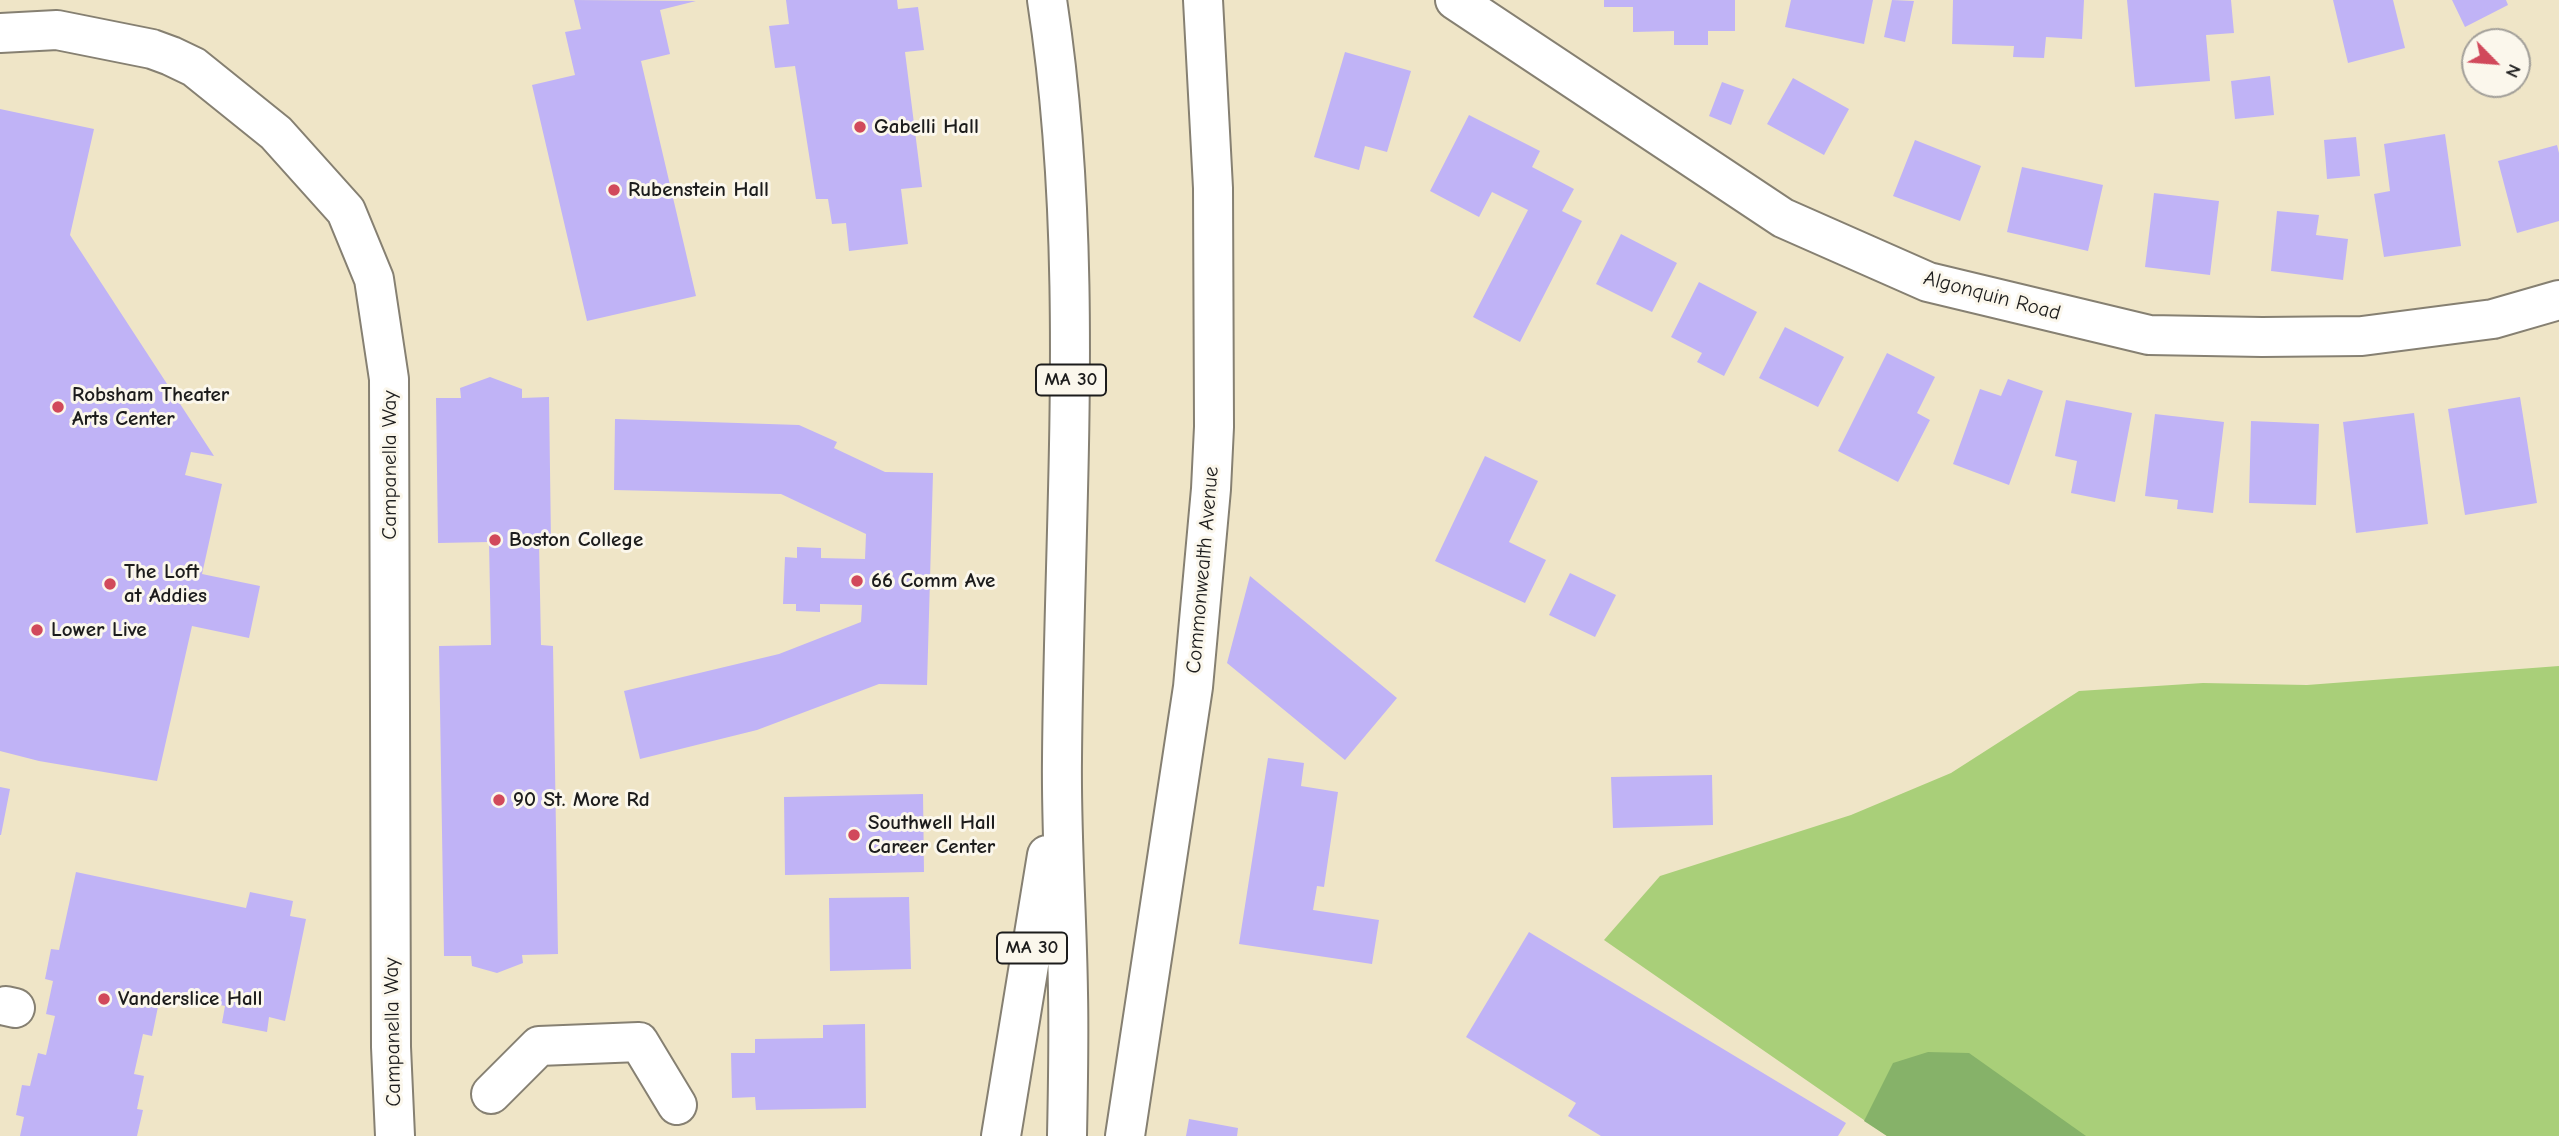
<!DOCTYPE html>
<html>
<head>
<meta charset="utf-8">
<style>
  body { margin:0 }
  #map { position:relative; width:2559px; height:1136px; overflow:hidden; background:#efe5c7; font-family:"Comic Neue",sans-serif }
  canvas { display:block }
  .north { position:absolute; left:2461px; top:28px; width:70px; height:70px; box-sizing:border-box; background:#fbf7ec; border:2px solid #a29f99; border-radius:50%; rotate:115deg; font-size:19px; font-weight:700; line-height:28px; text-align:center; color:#1c1c1c }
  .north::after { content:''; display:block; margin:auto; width:24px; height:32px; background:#d1495b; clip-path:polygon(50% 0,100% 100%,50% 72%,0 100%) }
</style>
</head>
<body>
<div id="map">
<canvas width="2559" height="1136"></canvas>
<div class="north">N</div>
</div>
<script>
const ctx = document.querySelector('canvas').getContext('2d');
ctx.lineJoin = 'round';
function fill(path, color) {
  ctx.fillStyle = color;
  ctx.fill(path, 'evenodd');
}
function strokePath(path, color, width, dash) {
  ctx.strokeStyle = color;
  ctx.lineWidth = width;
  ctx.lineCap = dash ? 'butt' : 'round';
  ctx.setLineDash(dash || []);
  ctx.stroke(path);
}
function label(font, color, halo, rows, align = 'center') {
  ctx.font = font + ' "Comic Neue",sans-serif';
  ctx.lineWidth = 6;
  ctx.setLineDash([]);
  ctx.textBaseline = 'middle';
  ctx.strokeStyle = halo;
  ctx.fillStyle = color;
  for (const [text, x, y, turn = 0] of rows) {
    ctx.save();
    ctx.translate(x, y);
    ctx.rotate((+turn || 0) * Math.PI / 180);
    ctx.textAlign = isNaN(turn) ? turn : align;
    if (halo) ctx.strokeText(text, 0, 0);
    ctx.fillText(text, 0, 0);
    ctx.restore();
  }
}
const green = new Path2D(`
  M 2559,666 L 2559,1136 L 1887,1136 L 1604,940 L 1660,876 L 1851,815 L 1951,773 L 2079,691 L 2203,683 L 2307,685 Z`);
const forest = new Path2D(`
  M 1928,1052 L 1969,1053 L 2086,1136 L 1887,1136 L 1864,1121 L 1893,1063 Z`);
const building = new Path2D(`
  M 574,0 L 696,1 L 660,10 L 670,54 L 641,61 L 696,296 L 587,321 L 532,85 L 575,75 L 565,32 L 581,29 Z
  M 786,0 L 897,0 L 898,9 L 918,7 L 924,50 L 905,52 L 922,187 L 901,189 L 908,244 L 849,251 L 846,223 L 832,224 L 828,199 L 816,199 L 795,66 L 775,68 L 769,26 L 789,24 Z
  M 1604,0 L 1735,0 L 1735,31 L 1708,31 L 1708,45 L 1674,45 L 1674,31 L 1633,32 L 1633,7 L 1604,7 Z
  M 1791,0 L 1873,0 L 1864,44 L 1785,27 Z
  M 1892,0 L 1914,1 L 1905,42 L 1884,37 Z
  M 1953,0 L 2084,0 L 2082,39 L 2046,37 L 2044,58 L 2013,57 L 2014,46 L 1952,44 Z
  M 2127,0 L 2231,0 L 2234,33 L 2206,35 L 2210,81 L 2135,87 Z
  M 2333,0 L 2393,0 L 2405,48 L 2348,63 Z
  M 2452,0 L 2506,0 L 2508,5 L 2465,27 Z
  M 1345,52 L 1411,71 L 1387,152 L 1365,146 L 1359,170 L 1314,157 Z
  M 2270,76 L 2274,115 L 2235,119 L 2231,81 Z
  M 1793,78 L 1849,109 L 1824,155 L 1767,124 Z
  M 1722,82 L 1744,90 L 1731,125 L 1709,116 Z
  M 0,109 L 94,129 L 70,235 L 214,456 L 191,452 L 185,475 L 222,484 L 202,574 L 260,586 L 249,638 L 192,626 L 157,781 L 39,761 L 0,751 Z
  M 1469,115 L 1540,151 L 1532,167 L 1574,189 L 1562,211 L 1582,221 L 1520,342 L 1473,317 L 1528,210 L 1492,192 L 1479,217 L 1430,191 Z
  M 2445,134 L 2461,246 L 2384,257 L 2374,194 L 2390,191 L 2384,144 Z
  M 2356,137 L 2360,176 L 2327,179 L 2324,140 Z
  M 1915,140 L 1981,166 L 1960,221 L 1893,196 Z
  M 2557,145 L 2559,153 L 2559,221 L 2517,233 L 2498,161 Z
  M 2022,167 L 2103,185 L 2088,251 L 2007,232 Z
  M 2154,193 L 2219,201 L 2210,275 L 2145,267 Z
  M 2277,211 L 2319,215 L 2316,235 L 2348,239 L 2343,280 L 2271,271 Z
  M 1621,234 L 1677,263 L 1652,312 L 1596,284 Z
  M 1699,282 L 1757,312 L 1724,376 L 1697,362 L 1702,353 L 1671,337 Z
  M 1785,327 L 1844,357 L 1818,407 L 1759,378 Z
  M 1887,353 L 1935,377 L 1917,413 L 1930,420 L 1898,482 L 1838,451 Z
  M 490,377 L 522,389 L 522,398 L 549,397 L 551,542 L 539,542 L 541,645 L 553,646 L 558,954 L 522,955 L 523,963 L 497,973 L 472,966 L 471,956 L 444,956 L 439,646 L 491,645 L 489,542 L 438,543 L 436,398 L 461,398 L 460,388 Z
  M 2008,379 L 2043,391 L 2009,485 L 1953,464 L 1980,389 L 2001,396 Z
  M 2520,397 L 2537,503 L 2465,515 L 2448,409 Z
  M 2066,400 L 2132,413 L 2115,502 L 2071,493 L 2077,461 L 2055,456 Z
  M 2414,413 L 2428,524 L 2356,533 L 2343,422 Z
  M 2155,414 L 2224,422 L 2213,513 L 2177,509 L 2178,500 L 2145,496 Z
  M 615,419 L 799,425 L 837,442 L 834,448 L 885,472 L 933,473 L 927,685 L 879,684 L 757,730 L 640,759 L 624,691 L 779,654 L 861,622 L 862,605 L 820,604 L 820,612 L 796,611 L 796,604 L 783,604 L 785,557 L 797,558 L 797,547 L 821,548 L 821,558 L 865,559 L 866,534 L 781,494 L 614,490 Z
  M 2251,421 L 2319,424 L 2316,505 L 2249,503 Z
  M 1485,456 L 1538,481 L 1509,542 L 1546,560 L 1525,603 L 1435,561 Z
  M 1570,573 L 1616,595 L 1595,637 L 1549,615 Z
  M 1250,576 L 1397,698 L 1345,760 L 1227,663 Z
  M 1268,758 L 1304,763 L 1301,786 L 1338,792 L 1324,887 L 1317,886 L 1313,910 L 1379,920 L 1372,964 L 1239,944 Z
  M 1712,775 L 1713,825 L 1613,828 L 1611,777 Z
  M 0,787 L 10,789 L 1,835 L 0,835 Z
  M 923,794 L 924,872 L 785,875 L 784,797 Z
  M 76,872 L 246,908 L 250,892 L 293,901 L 290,916 L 306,919 L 285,1021 L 269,1017 L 267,1032 L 222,1023 L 225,1006 L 161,992 L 152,1036 L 143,1034 L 134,1074 L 144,1076 L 137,1109 L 143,1110 L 137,1136 L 20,1136 L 24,1117 L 16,1115 L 22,1085 L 30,1086 L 38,1053 L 46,1055 L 55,1016 L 46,1014 L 53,981 L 45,979 L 51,949 L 59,950 Z
  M 909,897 L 911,969 L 830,971 L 829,898 Z
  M 1529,932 L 1846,1123 L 1838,1136 L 1601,1136 L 1568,1116 L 1576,1103 L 1466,1037 Z
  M 865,1024 L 866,1108 L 756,1110 L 755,1097 L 732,1098 L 731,1053 L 755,1053 L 755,1039 L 823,1038 L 823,1025 Z
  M 1189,1119 L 1238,1128 L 1237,1136 L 1186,1136 Z`);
const minor = new Path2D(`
  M 1455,0 L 1783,218 L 1928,282 L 2149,335 L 2262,337 L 2362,336 L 2493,319 L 2559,300
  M 0,33 L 57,30 L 152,49 L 171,56 L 194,67 L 276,133 L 346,211 L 374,279 L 389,379 L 391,1047 L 395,1136
  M 6,1006 L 15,1008
  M 491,1094 L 539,1046 L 639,1042 L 677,1105
  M 1125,1136 L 1193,687 L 1211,489 L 1214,427 L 1213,188 L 1203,0`);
const major = new Path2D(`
  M 1047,0 C 1086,252 1064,506 1062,759 C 1061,837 1067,915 1068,993 C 1069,1041 1068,1088 1067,1136
  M 1001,1136 L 1047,855`);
const markers = [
  [860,127,7,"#d1495b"],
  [614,190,7,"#d1495b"],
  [58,407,7,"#d1495b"],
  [495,540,7,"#d1495b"],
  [857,581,7,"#d1495b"],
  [110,584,7,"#d1495b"],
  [37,630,7,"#d1495b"],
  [499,800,7,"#d1495b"],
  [854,835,7,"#d1495b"],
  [104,999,7,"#d1495b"]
];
const shields = [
  [1071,380,70],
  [1032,948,70]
];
const shieldNames = [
  ["MA 30",1071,380],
  ["MA 30",1032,948]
];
const poiNames = [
  ["Gabelli Hall",874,127],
  ["Rubenstein Hall",628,190],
  ["Robsham Theater",72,395],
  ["Arts Center",72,419],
  ["Boston College",509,540],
  ["The Loft",124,572],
  ["at Addies",124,596],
  ["66 Comm Ave",871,581],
  ["Lower Live",51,630],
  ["90 St. More Rd",513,800],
  ["Southwell Hall",868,823],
  ["Career Center",868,847],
  ["Vanderslice Hall",118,999]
];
const streetNames = [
  ["Algonquin Road",1992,296,15],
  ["Campanella Way",390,465,-90],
  ["Commonwealth Avenue",1203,570,-85],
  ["Campanella Way",393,1032,-91]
];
fill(green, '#a9cf79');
fill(forest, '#86b269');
fill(building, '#c0b3f6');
strokePath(minor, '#868072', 42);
strokePath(major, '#868072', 42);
strokePath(minor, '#fff', 38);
strokePath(major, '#fff', 38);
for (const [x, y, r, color] of markers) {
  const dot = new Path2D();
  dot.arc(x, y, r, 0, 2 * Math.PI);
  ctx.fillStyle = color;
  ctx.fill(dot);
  strokePath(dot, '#fbf7ec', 2.5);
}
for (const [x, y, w] of shields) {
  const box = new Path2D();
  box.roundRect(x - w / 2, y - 15.5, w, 31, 5);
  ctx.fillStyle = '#fbf7ec';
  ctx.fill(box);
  strokePath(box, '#1c1c1c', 2);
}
label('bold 19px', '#1c1c1c', null, shieldNames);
label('bold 21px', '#1c1c1c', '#fbf7ec', poiNames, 'left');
label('21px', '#1c1c1c', '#fbf7ec', streetNames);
</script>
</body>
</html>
